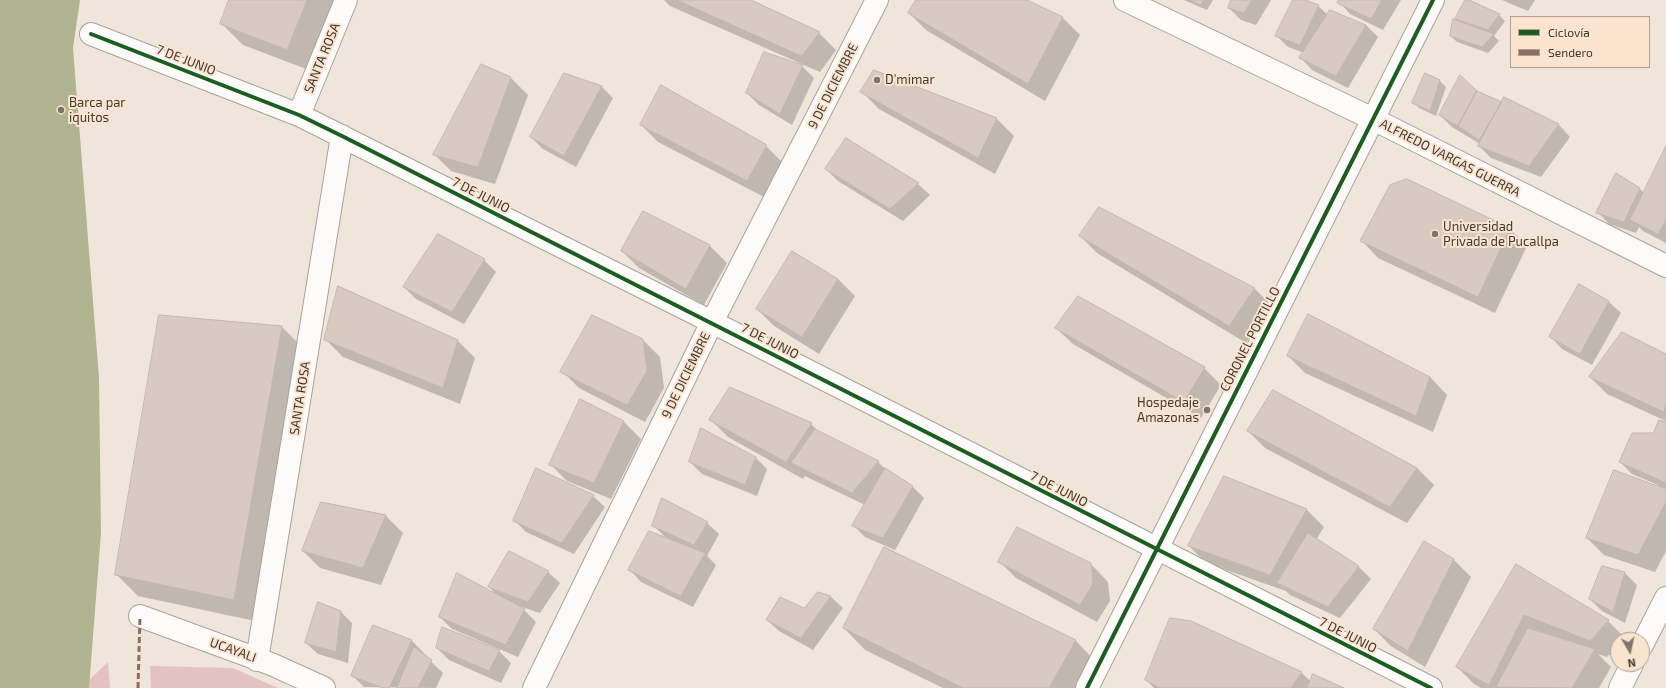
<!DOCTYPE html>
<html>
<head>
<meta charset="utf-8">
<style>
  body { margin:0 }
  #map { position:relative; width:1666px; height:688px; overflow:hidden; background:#f0e5da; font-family:"Exo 2",sans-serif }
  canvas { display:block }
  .legend { position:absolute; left:1510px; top:16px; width:140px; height:52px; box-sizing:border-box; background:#fae4d0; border:1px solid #b0a090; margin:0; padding:5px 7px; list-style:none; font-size:12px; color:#413931 }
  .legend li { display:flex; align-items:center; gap:8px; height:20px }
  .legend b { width:20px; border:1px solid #b0a090 }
  .north { position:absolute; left:1610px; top:632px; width:40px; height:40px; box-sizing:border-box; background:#fae4d0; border:1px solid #b0a090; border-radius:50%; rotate:171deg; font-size:11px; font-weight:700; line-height:16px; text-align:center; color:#413931 }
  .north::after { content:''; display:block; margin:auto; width:14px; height:18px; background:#7e756c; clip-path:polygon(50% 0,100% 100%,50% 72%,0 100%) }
</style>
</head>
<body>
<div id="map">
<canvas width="1666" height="688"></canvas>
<ul class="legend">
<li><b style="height:5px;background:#1b5e20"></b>Ciclovía</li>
<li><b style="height:5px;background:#8d6e63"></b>Sendero</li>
</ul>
<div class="north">N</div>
</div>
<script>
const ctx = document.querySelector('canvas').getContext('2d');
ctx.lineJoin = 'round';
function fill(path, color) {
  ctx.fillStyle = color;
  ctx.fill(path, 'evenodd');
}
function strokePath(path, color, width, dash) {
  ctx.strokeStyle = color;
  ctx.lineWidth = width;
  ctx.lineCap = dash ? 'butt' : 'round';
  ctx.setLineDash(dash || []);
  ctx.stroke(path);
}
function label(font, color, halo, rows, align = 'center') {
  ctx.font = font + ' "Exo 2",sans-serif';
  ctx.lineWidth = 4;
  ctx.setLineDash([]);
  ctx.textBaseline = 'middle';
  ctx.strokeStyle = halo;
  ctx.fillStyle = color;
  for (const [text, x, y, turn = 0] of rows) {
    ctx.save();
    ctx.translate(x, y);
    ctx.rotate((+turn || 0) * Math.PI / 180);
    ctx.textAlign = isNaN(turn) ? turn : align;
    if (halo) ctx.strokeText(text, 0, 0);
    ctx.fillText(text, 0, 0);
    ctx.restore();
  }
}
const green = new Path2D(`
  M 108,662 L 110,688 L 89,688 L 89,680 Z
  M 150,666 L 233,668 L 278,688 L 151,688 Z`);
const water = new Path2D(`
  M 0,0 L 80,0 L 73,48 L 99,378 L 101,533 L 89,688 L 0,688 Z`);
const shadow = new Path2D(`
  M 230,0 L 337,0 L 309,70 L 243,45 L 221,23 Z
  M 664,0 L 748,0 L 819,33 L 836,50 L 820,72 L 670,6 Z
  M 917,0 L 1024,0 L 1063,18 L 1080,35 L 1045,101 L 926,30 L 909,13 Z
  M 1184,0 L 1213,0 L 1207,10 Z
  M 1233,0 L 1271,0 L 1256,25 L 1241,20 L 1229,8 Z
  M 1294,0 L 1302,0 L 1318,6 L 1328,15 L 1366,25 L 1378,37 L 1348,88 L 1312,70 L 1301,58 L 1304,53 L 1288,47 L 1277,36 Z
  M 1340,0 L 1401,0 L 1383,30 L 1350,14 L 1339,2 Z
  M 1466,0 L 1499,15 L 1505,21 L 1494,36 L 1499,41 L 1488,53 L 1457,42 L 1451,36 L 1455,21 Z
  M 1502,0 L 1535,0 L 1528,11 Z
  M 482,65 L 511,78 L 528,95 L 495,184 L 451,171 L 434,154 Z
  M 802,66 L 814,78 L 792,125 L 759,105 L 747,93 Z
  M 875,71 L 997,119 L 1014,136 L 995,174 L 879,109 L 862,92 Z
  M 1425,74 L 1440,81 L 1446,87 L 1436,116 L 1419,108 L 1413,102 Z
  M 601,86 L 613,98 L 576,167 L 543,149 L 531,137 Z
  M 1477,92 L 1502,103 L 1504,98 L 1559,125 L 1570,137 L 1541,177 L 1491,158 L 1479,146 L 1480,144 L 1452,127 L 1440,115 Z
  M 641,125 L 766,146 L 783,163 L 764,197 L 658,142 Z
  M 846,140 L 918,184 L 930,195 L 903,221 L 838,181 L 826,169 Z
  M 1666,149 L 1666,243 L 1643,231 L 1639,227 L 1636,233 L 1609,224 L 1598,212 L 1640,189 L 1644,193 Z
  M 1407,180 L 1510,229 L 1527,246 L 1495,313 L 1378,258 L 1361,240 Z
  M 643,212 L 710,246 L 727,263 L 704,305 L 639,268 L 622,251 Z
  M 1080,236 L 1254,288 L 1271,305 L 1246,343 L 1097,253 Z
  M 484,260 L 496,272 L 464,324 L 416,299 L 404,287 Z
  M 838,279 L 855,296 L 819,354 L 774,326 L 757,309 Z
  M 1579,286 L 1609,302 L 1621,313 L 1592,365 L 1562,349 L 1551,337 Z
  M 282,327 L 303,348 L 255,621 L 138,596 L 116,574 Z
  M 1056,328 L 1204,368 L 1221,385 L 1201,418 L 1073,344 Z
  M 326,340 L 458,341 L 475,358 L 460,404 L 343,357 Z
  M 643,340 L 660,357 L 664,388 L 645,422 L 579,388 L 562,371 Z
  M 1666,355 L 1666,421 L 1607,394 L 1590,377 Z
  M 1288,356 L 1430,377 L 1447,395 L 1433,432 L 1305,373 Z
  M 1274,391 L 1417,468 L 1434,485 L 1407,523 L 1265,448 L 1248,431 Z
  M 580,400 L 624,422 L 641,439 L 611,499 L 567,481 L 550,464 Z
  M 711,420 L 811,424 L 821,434 L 878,462 L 886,470 L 912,486 L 924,498 L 895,550 L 865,537 L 853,525 L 865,505 L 805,476 L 803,479 L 728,437 Z
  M 1666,424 L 1666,551 L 1655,572 L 1604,555 L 1587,538 L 1657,487 L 1658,485 L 1632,474 L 1620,462 Z
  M 755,457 L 767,469 L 757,496 L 702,474 L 690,462 Z
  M 1225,478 L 1307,510 L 1324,527 L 1316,540 L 1359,567 L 1371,579 L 1340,618 L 1290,595 L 1286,591 L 1206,563 L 1189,546 Z
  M 593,496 L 605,507 L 574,554 L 526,532 L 514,520 Z
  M 386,516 L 403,533 L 381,585 L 320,568 L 303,551 Z
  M 707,523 L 719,534 L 707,556 L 716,565 L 693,607 L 641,582 L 630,570 L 666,538 L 653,525 Z
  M 1424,542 L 1454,560 L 1471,577 L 1425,667 L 1391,646 L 1374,629 Z
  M 999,561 L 1091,564 L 1108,582 L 1110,601 L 1097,622 L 1016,578 Z
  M 1517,566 L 1608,621 L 1625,638 L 1623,640 L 1618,640 L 1618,646 L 1607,657 L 1598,654 L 1611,667 L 1599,688 L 1481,688 L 1474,684 L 1457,667 Z
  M 1602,568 L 1625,573 L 1637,585 L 1625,623 L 1602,611 L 1590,599 Z
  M 548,572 L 560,583 L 540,613 L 516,605 L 524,610 L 536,622 L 518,657 L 452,629 L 440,617 L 497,595 L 489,587 Z
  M 819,593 L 831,597 L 843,608 L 813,650 L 779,631 L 767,620 L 804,609 Z
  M 340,611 L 352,623 L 348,663 L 318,654 L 306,643 Z
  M 1191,622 L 1302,673 L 1311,682 L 1342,688 L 1154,688 L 1146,680 Z
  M 373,626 L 412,641 L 424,653 L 423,654 L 443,673 L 436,688 L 364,687 L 352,675 Z
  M 844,628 L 1075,640 L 1096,662 L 1082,688 L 943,688 L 865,650 Z
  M 437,648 L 499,651 L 511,663 L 501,683 L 449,660 Z`);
const building = new Path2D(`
  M 229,0 L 307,0 L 287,50 L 220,24 Z
  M 677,0 L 751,0 L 820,32 L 802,56 Z
  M 916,0 L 1027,0 L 1063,17 L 1028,84 L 908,13 Z
  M 1190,0 L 1204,0 L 1201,5 Z
  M 1231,0 L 1252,0 L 1244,13 L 1228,8 Z
  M 1293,0 L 1305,0 L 1319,5 L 1300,45 L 1275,36 Z
  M 1339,0 L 1382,0 L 1371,19 L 1337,3 Z
  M 1465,0 L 1469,0 L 1500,14 L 1488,30 L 1455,19 Z
  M 1330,10 L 1366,25 L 1336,76 L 1299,58 Z
  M 1453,19 L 1494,34 L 1482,47 L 1450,36 Z
  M 764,52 L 803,65 L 780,114 L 746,93 Z
  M 481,64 L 511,77 L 478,167 L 433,155 Z
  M 874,70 L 997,118 L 978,158 L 860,92 Z
  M 564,73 L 602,86 L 564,156 L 530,137 Z
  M 1425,73 L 1440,80 L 1430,111 L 1412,103 Z
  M 1460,75 L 1477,91 L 1458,126 L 1439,115 Z
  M 661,85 L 767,145 L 747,181 L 640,125 Z
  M 1477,91 L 1502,102 L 1479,140 L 1458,126 Z
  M 1504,97 L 1559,124 L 1529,166 L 1478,146 Z
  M 846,138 L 919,183 L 890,209 L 825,169 Z
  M 1666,146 L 1666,220 L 1658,234 L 1630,220 Z
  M 1616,173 L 1640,188 L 1624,222 L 1596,213 Z
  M 1407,179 L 1510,228 L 1478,297 L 1360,241 L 1390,185 Z
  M 1099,207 L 1255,288 L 1229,326 L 1079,236 Z
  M 643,211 L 710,245 L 686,289 L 621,251 Z
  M 438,234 L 485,259 L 452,312 L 403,287 Z
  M 792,251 L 838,279 L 802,337 L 756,309 Z
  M 1579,284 L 1609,301 L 1580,354 L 1549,337 Z
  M 338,286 L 458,340 L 443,388 L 324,340 Z
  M 1078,296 L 1205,367 L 1184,402 L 1055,328 Z
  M 1308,314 L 1430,377 L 1416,416 L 1287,356 Z
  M 159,315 L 282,326 L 234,600 L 115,575 Z
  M 592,315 L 643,339 L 647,371 L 627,405 L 560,372 Z
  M 1622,332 L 1666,354 L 1666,404 L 1664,412 L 1589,377 Z
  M 730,387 L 812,423 L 786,462 L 709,420 Z
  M 1273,390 L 1417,468 L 1390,507 L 1247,431 Z
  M 580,399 L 624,421 L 594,483 L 549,465 Z
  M 1659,420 L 1666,422 L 1666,483 L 1619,462 L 1632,433 L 1653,433 Z
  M 701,428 L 756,457 L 745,485 L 689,462 Z
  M 815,429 L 879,461 L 852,493 L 791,463 Z
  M 536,468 L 594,495 L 562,543 L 513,521 Z
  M 885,468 L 913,486 L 883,538 L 852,526 Z
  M 1614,470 L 1666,489 L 1666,502 L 1638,555 L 1586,538 Z
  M 1224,476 L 1307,509 L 1270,575 L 1188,546 Z
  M 662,498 L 708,522 L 694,545 L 652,526 Z
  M 321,502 L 386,515 L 363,568 L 302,551 Z
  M 1017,527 L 1091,563 L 1093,584 L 1080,605 L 998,562 Z
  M 649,531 L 705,553 L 681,596 L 628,570 Z
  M 1308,533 L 1359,566 L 1328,607 L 1277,583 Z
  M 1424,541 L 1454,559 L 1408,651 L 1373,629 Z
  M 884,547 L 1076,640 L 1049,688 L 963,688 L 843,628 Z
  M 509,551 L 549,571 L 528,602 L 488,587 Z
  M 1516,564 L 1609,620 L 1590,641 L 1524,615 L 1489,685 L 1456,667 Z
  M 1602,566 L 1625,572 L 1613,612 L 1589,599 Z
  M 457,573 L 525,609 L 506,645 L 439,617 Z
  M 818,592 L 831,596 L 801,638 L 766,620 L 780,597 L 804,608 Z
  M 318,602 L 341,611 L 336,652 L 305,643 Z
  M 1170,618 L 1191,621 L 1302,672 L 1291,688 L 1160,688 L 1145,680 Z
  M 373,625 L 412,640 L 389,688 L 383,688 L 351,676 Z
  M 442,627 L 500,650 L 489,671 L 436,648 Z
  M 1528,628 L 1595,649 L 1572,688 L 1496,687 Z
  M 414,647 L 432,660 L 418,688 L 397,688 Z
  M 1313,674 L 1344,688 L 1307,688 Z`);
const minor = new Path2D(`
  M 1125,0 L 1373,119 L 1666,266
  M 91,34 L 299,115 L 712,322 L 877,0
  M 299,115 L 346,0
  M 140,616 L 271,664 L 324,688
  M 1642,645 L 1666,598
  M 257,660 L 342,136
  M 1087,688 L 1433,0
  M 1620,688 L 1632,664`);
const tertiary = new Path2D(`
  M 534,688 L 712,322 L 1431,688`);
const quiet = new Path2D(`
  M 138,688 L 140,616`);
const cycleway = new Path2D(`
  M 91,34 L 299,115 L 342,136 L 1431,688
  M 1087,688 L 1433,0`);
const markers = [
  [877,80,4,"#7e756c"],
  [61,110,4,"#7e756c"],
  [1435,234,4,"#7e756c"],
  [1207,410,4,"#7e756c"]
];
const streetNames = [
  ["SANTA ROSA",322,58,-68],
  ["7 DE JUNIO",186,60,21],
  ["9 DE DICIEMBRE",833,86,-63],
  ["ALFREDO VARGAS GUERRA",1450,158,27],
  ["7 DE JUNIO",481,195,27],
  ["CORONEL PORTILLO",1250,339,-63],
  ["7 DE JUNIO",770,341,27],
  ["9 DE DICIEMBRE",686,375,-64],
  ["SANTA ROSA",300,398,-81],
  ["7 DE JUNIO",1059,489,27],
  ["7 DE JUNIO",1348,635,27],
  ["UCAYALI",233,650,20]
];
const poiNames = [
  ["D'mimar",885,80],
  ["Barca par",69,103],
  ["iquitos",69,118],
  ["Universidad",1443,227],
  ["Privada de Pucallpa",1443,242],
  ["Hospedaje",1199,403,"right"],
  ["Amazonas",1199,418,"right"]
];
fill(green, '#e4c2bf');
fill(water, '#b0b490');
fill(shadow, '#0003');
fill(building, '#d9cac1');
strokePath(building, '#c1b7b1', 1);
strokePath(minor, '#aaa29a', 24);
strokePath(tertiary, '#aaa29a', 24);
strokePath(minor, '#fdfbf9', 22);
strokePath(tertiary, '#fdfbf9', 22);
strokePath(quiet, '#8d6e63', 3, [6, 3]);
strokePath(cycleway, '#1b5e20', 4);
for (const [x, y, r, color] of markers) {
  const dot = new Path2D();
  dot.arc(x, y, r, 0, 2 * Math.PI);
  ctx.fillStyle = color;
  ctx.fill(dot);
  strokePath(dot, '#fae4d0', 1.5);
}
label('13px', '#413931', '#fae4d0', streetNames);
label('13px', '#413931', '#fae4d0', poiNames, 'left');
</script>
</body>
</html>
